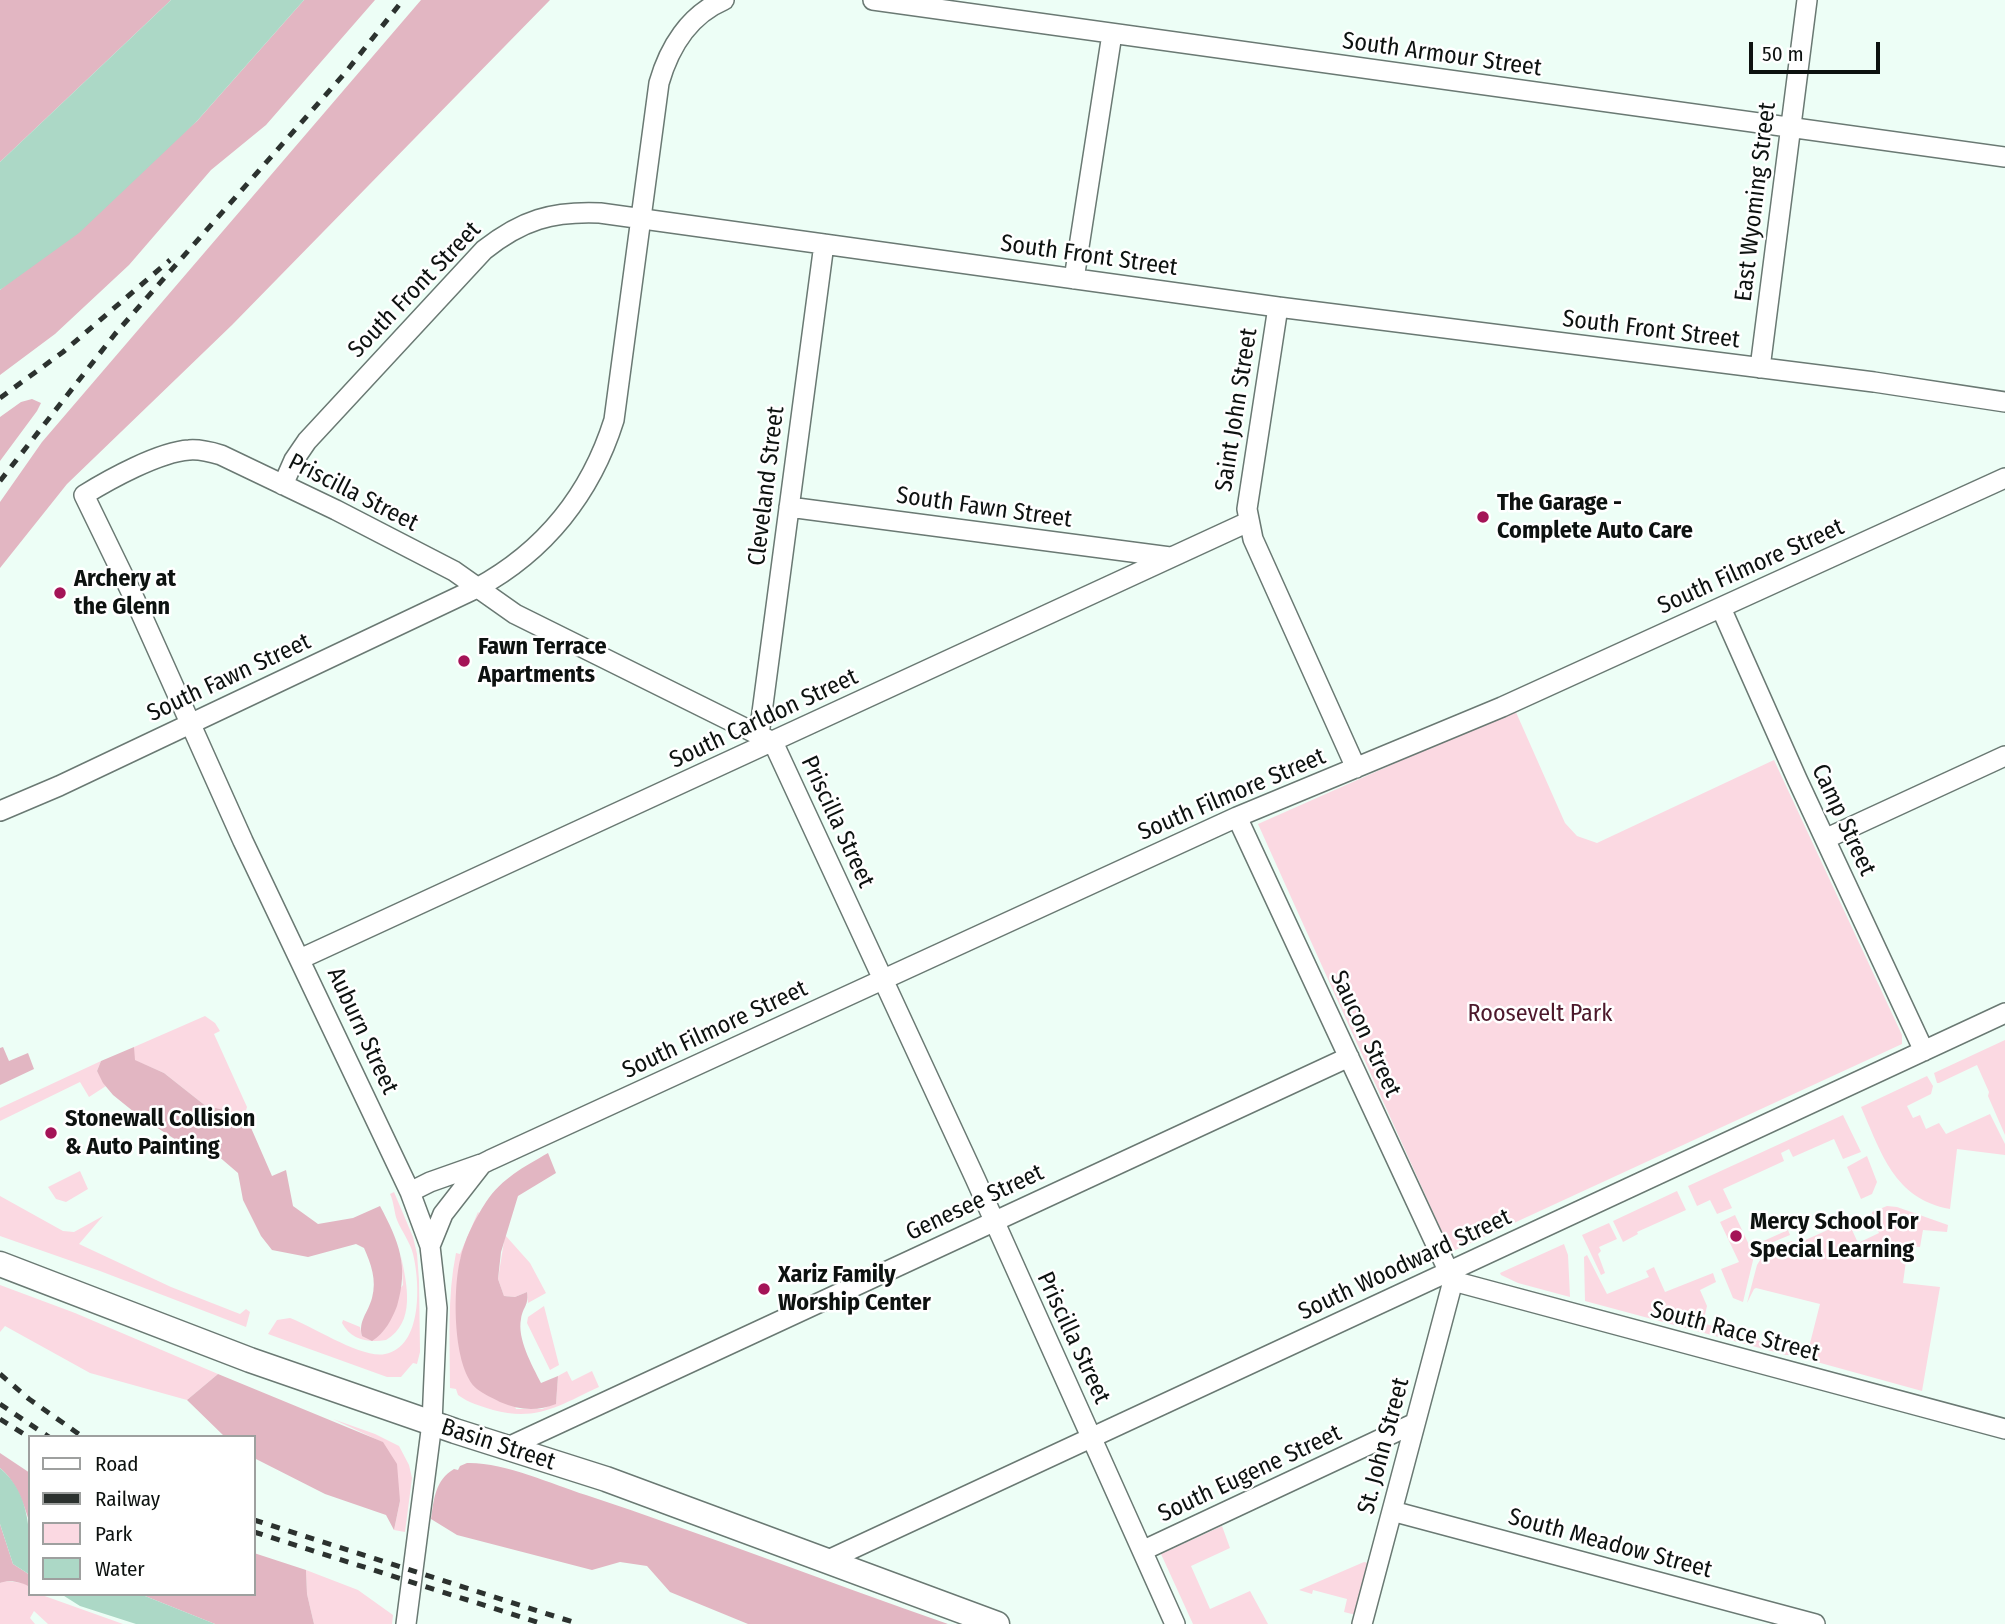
<!DOCTYPE html>
<html>
<head>
<meta charset="utf-8">
<style>
  body { margin:0 }
  #map { position:relative; width:2005px; height:1624px; overflow:hidden; background:#edfef6; font-family:"Fira Sans Condensed",sans-serif }
  canvas { display:block }
  .legend { position:absolute; left:28px; top:1435px; width:228px; height:161px; box-sizing:border-box; background:#fff; border:2px solid #9ea09f; margin:0; padding:9px 12px; list-style:none; font-size:21px; color:#0d1210 }
  .legend li { display:flex; align-items:center; gap:14px; height:35px }
  .legend b { width:35px; border:2px solid #9ea09f }
  .scale { position:absolute; left:1749px; top:42px; width:131px; height:32px; box-sizing:border-box; border:4px solid #0d1210; border-top:0; padding-left:9px; font-size:21px; line-height:24px; white-space:nowrap; color:#0d1210; -webkit-text-stroke:5px #fff; paint-order:stroke }
</style>
</head>
<body>
<div id="map">
<canvas width="2005" height="1624"></canvas>
<ul class="legend">
<li><b style="height:9px;background:#fff"></b>Road</li>
<li><b style="height:9px;background:#2c322f"></b>Railway</li>
<li><b style="height:19px;background:#fbd9e2"></b>Park</li>
<li><b style="height:19px;background:#acd8c6"></b>Water</li>
</ul>
<div class="scale">50 m</div>
</div>
<script>
const ctx = document.querySelector('canvas').getContext('2d');
ctx.lineJoin = 'round';
function fill(path, color) {
  ctx.fillStyle = color;
  ctx.fill(path, 'evenodd');
}
function strokePath(path, color, width, dash) {
  ctx.strokeStyle = color;
  ctx.lineWidth = width;
  ctx.lineCap = dash ? 'butt' : 'round';
  ctx.setLineDash(dash || []);
  ctx.stroke(path);
}
function label(font, color, halo, rows, align = 'center') {
  ctx.font = font + ' "Fira Sans Condensed",sans-serif';
  ctx.lineWidth = 5;
  ctx.setLineDash([]);
  ctx.textBaseline = 'middle';
  ctx.strokeStyle = halo;
  ctx.fillStyle = color;
  for (const [text, x, y, turn = 0] of rows) {
    ctx.save();
    ctx.translate(x, y);
    ctx.rotate((+turn || 0) * Math.PI / 180);
    ctx.textAlign = isNaN(turn) ? turn : align;
    if (halo) ctx.strokeText(text, 0, 0);
    ctx.fillText(text, 0, 0);
    ctx.restore();
  }
}
const green = new Path2D(`
  M 1515,710 L 1565,823 L 1577,836 L 1597,843 L 1774,760 L 1902,1035 L 1902,1044 L 1451,1252 L 1258,824 Z
  M 205,1016 L 215,1023 L 220,1031 L 214,1034 L 247,1107 L 245,1114 C 231,1114 219,1107 207,1107 L 164,1073 L 134,1060 L 134,1047 Z
  M 2005,1040 L 2005,1135 L 1988,1096 L 1989,1092 L 1977,1065 L 1939,1083 L 1937,1083 L 1934,1073 Z
  M 101,1061 L 97,1071 L 106,1086 L 89,1097 L 80,1082 L 0,1121 L 0,1108 Z
  M 1927,1076 L 1933,1086 L 1931,1094 L 1907,1106 L 1913,1118 L 1920,1115 L 1926,1129 L 1939,1123 L 1946,1134 L 1990,1114 L 2005,1144 L 2005,1155 L 1957,1149 L 1950,1209 C 1894,1199 1881,1152 1861,1107 Z
  M 1843,1115 L 1861,1152 L 1843,1159 L 1834,1139 L 1793,1157 L 1789,1149 L 1781,1153 L 1784,1161 L 1723,1189 L 1732,1208 L 1717,1214 L 1710,1200 L 1697,1206 L 1688,1186 Z
  M 1867,1156 L 1877,1182 L 1872,1194 L 1861,1199 L 1847,1167 Z
  M 80,1171 L 88,1189 L 66,1202 L 56,1199 L 48,1187 Z
  M 1677,1191 L 1686,1210 L 1637,1232 L 1638,1234 L 1623,1242 L 1613,1221 Z
  M 394,1192 L 413,1237 L 417,1254 L 419,1280 L 420,1352 L 417,1364 L 413,1363 L 401,1377 L 387,1377 L 268,1334 L 277,1320 L 290,1318 C 314,1327 362,1359 385,1354 C 423,1347 420,1282 413,1254 C 410,1242 402,1232 397,1220 C 394,1212 394,1202 390,1194 Z
  M 0,1196 L 63,1231 L 74,1232 L 103,1216 L 79,1244 L 171,1287 L 240,1314 L 246,1309 L 250,1312 L 246,1327 L 100,1271 L 0,1236 Z
  M 1887,1206 L 1897,1207 L 1948,1225 L 1947,1232 L 1923,1230 L 1920,1247 L 1908,1246 L 1903,1283 L 1940,1287 L 1922,1391 L 1806,1359 L 1820,1304 L 1756,1288 L 1754,1289 L 1747,1303 L 1757,1265 L 1765,1252 L 1792,1241 L 1794,1245 L 1848,1221 L 1858,1243 L 1879,1233 L 1872,1218 L 1872,1212 Z
  M 478,1212 L 479,1213 L 460,1260 L 516,1409 L 542,1409 L 556,1403 L 558,1376 L 567,1371 L 572,1381 L 592,1371 L 599,1387 C 560,1405 537,1422 493,1410 C 480,1406 469,1403 458,1395 L 456,1389 L 450,1388 C 450,1343 447,1297 456,1253 L 460,1254 Z
  M 1735,1215 L 1750,1247 L 1788,1230 L 1790,1235 L 1761,1247 L 1755,1252 L 1743,1302 L 1733,1298 L 1721,1269 L 1739,1262 L 1720,1222 Z
  M 1609,1223 L 1617,1239 L 1599,1247 L 1601,1251 L 1598,1254 L 1605,1273 L 1601,1275 L 1582,1235 Z
  M 505,1235 L 530,1263 L 546,1293 L 528,1303 L 527,1292 L 515,1297 L 504,1296 L 498,1279 Z
  M 1564,1244 L 1568,1255 L 1570,1297 L 1518,1283 L 1501,1275 L 1500,1273 Z
  M 1587,1255 L 1607,1294 L 1649,1277 L 1646,1271 L 1654,1267 L 1665,1292 L 1713,1273 L 1716,1282 L 1700,1290 L 1707,1306 L 1703,1323 L 1773,1345 L 1783,1351 L 1792,1352 L 1794,1355 L 1786,1355 L 1585,1301 L 1584,1257 Z
  M 401,1256 C 407,1285 416,1322 386,1340 C 368,1343 351,1340 342,1323 L 343,1320 L 360,1327 L 362,1336 L 403,1285 Z
  M 0,1285 L 75,1313 L 218,1374 L 187,1400 L 90,1373 L 5,1326 L 0,1332 Z
  M 544,1306 L 559,1365 L 550,1370 L 527,1323 L 528,1317 Z
  M 333,1419 L 375,1434 L 399,1446 L 409,1465 L 412,1478 L 405,1532 L 394,1530 L 400,1501 L 382,1442 Z
  M 1222,1526 L 1230,1548 L 1191,1566 L 1210,1609 L 1250,1591 L 1268,1624 L 1193,1624 L 1161,1554 Z
  M 1364,1562 L 1369,1563 L 1356,1615 L 1344,1612 L 1347,1599 L 1313,1590 L 1312,1594 L 1299,1590 Z
  M 306,1570 L 358,1590 L 393,1615 L 392,1624 L 314,1624 L 307,1594 Z
  M 4,1581 L 25,1583 L 30,1587 L 30,1594 L 39,1594 L 123,1624 L 48,1624 L 34,1611 L 30,1618 L 35,1624 L 0,1624 L 0,1583 Z`);
const forest = new Path2D(`
  M 0,0 L 171,0 L 0,162 Z
  M 304,0 L 375,0 L 266,125 L 211,170 L 129,265 L 55,334 L 0,375 L 0,290 L 197,121 Z
  M 421,0 L 550,0 L 232,325 L 67,484 L 0,568 L 0,502 L 42,442 Z
  M 32,399 L 41,403 L 37,411 L 0,461 L 0,417 L 21,402 Z
  M 3,1047 L 9,1061 L 28,1053 L 34,1069 L 0,1085 L 0,1048 Z
  M 134,1047 L 135,1060 L 164,1073 L 207,1107 C 219,1107 231,1114 245,1114 L 272,1176 L 286,1170 L 293,1206 L 318,1224 L 353,1218 L 380,1206 C 399,1242 409,1265 397,1306 C 392,1319 385,1333 372,1341 L 362,1336 C 358,1321 368,1313 372,1298 C 377,1280 371,1264 364,1248 L 356,1244 L 308,1257 L 272,1250 L 261,1236 L 243,1200 L 238,1173 L 210,1149 L 187,1147 L 139,1116 L 113,1095 L 103,1083 L 97,1071 L 101,1061 Z
  M 548,1153 L 556,1173 L 518,1196 L 501,1252 L 498,1279 L 504,1296 L 515,1297 L 527,1292 C 529,1306 523,1306 521,1319 C 517,1339 532,1365 541,1383 L 558,1376 L 556,1404 C 536,1412 519,1410 500,1402 C 493,1398 483,1394 477,1389 C 452,1368 453,1289 460,1260 C 464,1240 475,1219 486,1202 C 502,1178 524,1167 548,1153 Z
  M 218,1374 L 383,1442 L 397,1464 L 400,1501 L 394,1530 L 386,1515 L 325,1494 L 254,1458 L 254,1437 L 225,1437 L 187,1400 Z
  M 0,1453 L 30,1473 L 30,1524 C 24,1504 16,1481 0,1468 Z
  M 467,1463 C 504,1462 551,1484 586,1495 C 707,1535 827,1582 948,1624 L 748,1624 L 670,1592 L 647,1566 L 620,1562 L 592,1570 L 457,1535 L 431,1519 C 434,1499 435,1480 454,1469 L 458,1470 L 460,1466 Z
  M 0,1524 L 13,1564 L 30,1575 L 30,1587 C 23,1582 8,1579 0,1583 Z
  M 254,1553 L 306,1570 L 307,1594 L 314,1624 L 215,1624 L 140,1594 L 254,1594 Z`);
const water = new Path2D(`
  M 171,0 L 304,0 L 197,121 L 79,233 L 0,290 L 0,162 Z
  M 0,1468 C 32,1495 30,1537 30,1575 L 13,1564 L 0,1524 Z
  M 61,1594 L 140,1594 L 215,1624 L 136,1624 L 80,1606 Z`);
const minor = new Path2D(`
  M 873,0 L 2005,157
  M 1074,279 L 1112,34
  M 1278,307 L 1247,509 L 1253,539 L 1356,768
  M 1760,368 L 1807,0
  M 283,485 L 294,460 L 307,441 L 484,250 C 522,220 552,211 600,213 L 1278,307 L 1874,382 L 2005,402
  M 789,507 L 1170,557
  M 1721,608 L 1797,779 L 1924,1051
  M 759,735 L 824,244
  M 0,811 L 59,786 L 477,588 C 545,551 591,493 614,420 L 659,83 C 669,48 689,15 724,0
  M 1237,817 L 1453,1281
  M 1825,839 L 2005,756
  M 300,959 L 1248,522
  M 410,1192 L 430,1182 L 481,1164
  M 430,1246 L 443,1214 L 482,1164 L 490,1160 L 1237,817 L 1502,707 L 2005,478
  M 1453,1281 L 2005,1429
  M 508,1447 L 1349,1057
  M 1392,1511 L 1815,1624
  M 1144,1550 L 1415,1423
  M 826,1561 L 2005,1013
  M 406,1624 L 432,1423 L 437,1308 L 430,1246 L 410,1192 L 243,841 L 135,600 L 84,495 C 110,479 159,452 189,450 C 200,449 211,452 221,455 L 336,510 L 454,571 L 515,614 L 773,742 L 975,1178 L 1175,1624
  M 1362,1624 L 1453,1281`);
const major = new Path2D(`
  M 0,1264 L 250,1360 L 455,1431 L 606,1479 L 997,1624`);
const rail = new Path2D(`
  M 0,398 L 63,352 L 170,260
  M 0,481 L 115,334 L 345,73 L 403,0
  M 0,1374 L 29,1399 L 83,1437
  M 0,1404 L 49,1437
  M 0,1419 L 30,1438
  M 254,1520 L 579,1624
  M 254,1532 L 543,1624`);
const markers = [
  [1483,517,7,"#a41457"],
  [60,593,7,"#a41457"],
  [464,661,7,"#a41457"],
  [51,1133,7,"#a41457"],
  [1736,1236,7,"#a41457"],
  [764,1289,7,"#a41457"]
];
const streetNames = [
  ["South Armour Street",1442,55,8],
  ["East Wyoming Street",1756,202,-83],
  ["South Front Street",1089,256,8],
  ["South Front Street",415,290,-46],
  ["South Front Street",1651,330,7],
  ["Saint John Street",1237,410,-81],
  ["Cleveland Street",767,486,-83],
  ["Priscilla Street",353,493,27],
  ["South Fawn Street",984,508,8],
  ["South Filmore Street",1751,567,-24],
  ["South Fawn Street",229,678,-25],
  ["South Carldon Street",764,719,-25],
  ["South Filmore Street",1232,795,-23],
  ["Camp Street",1843,820,65],
  ["Priscilla Street",837,822,65],
  ["South Filmore Street",715,1030,-25],
  ["Auburn Street",362,1031,65],
  ["Saucon Street",1365,1034,65],
  ["Genesee Street",975,1203,-25],
  ["South Woodward Street",1405,1265,-25],
  ["South Race Street",1735,1332,15],
  ["Priscilla Street",1073,1338,65],
  ["Basin Street",498,1445,18],
  ["St. John Street",1384,1446,-75],
  ["South Eugene Street",1250,1474,-25],
  ["South Meadow Street",1610,1544,15]
];
const poiNames = [
  ["The Garage -",1497,503],
  ["Complete Auto Care",1497,531],
  ["Archery at",74,579],
  ["the Glenn",74,607],
  ["Fawn Terrace",478,647],
  ["Apartments",478,675],
  ["Stonewall Collision",65,1119],
  ["& Auto Painting",65,1147],
  ["Mercy School For",1750,1222],
  ["Special Learning",1750,1250],
  ["Xariz Family",778,1275],
  ["Worship Center",778,1303]
];
const parkNames = [
  ["Roosevelt Park",1540,1014]
];
fill(green, '#fbd9e2');
fill(forest, '#e2b6c2');
fill(water, '#acd8c6');
strokePath(minor, '#6a7973', 22);
strokePath(major, '#6a7973', 27);
strokePath(minor, '#fff', 19);
strokePath(major, '#fff', 24);
strokePath(rail, '#2c322f', 5, [9, 9]);
for (const [x, y, r, color] of markers) {
  const dot = new Path2D();
  dot.arc(x, y, r, 0, 2 * Math.PI);
  ctx.fillStyle = color;
  ctx.fill(dot);
  strokePath(dot, '#fff', 2.5);
}
label('24px', '#0d1210', '#fff', streetNames);
label('bold 24px', '#0d1210', '#fff', poiNames, 'left');
label('24px', '#4c182b', '#fff', parkNames);
</script>
</body>
</html>
